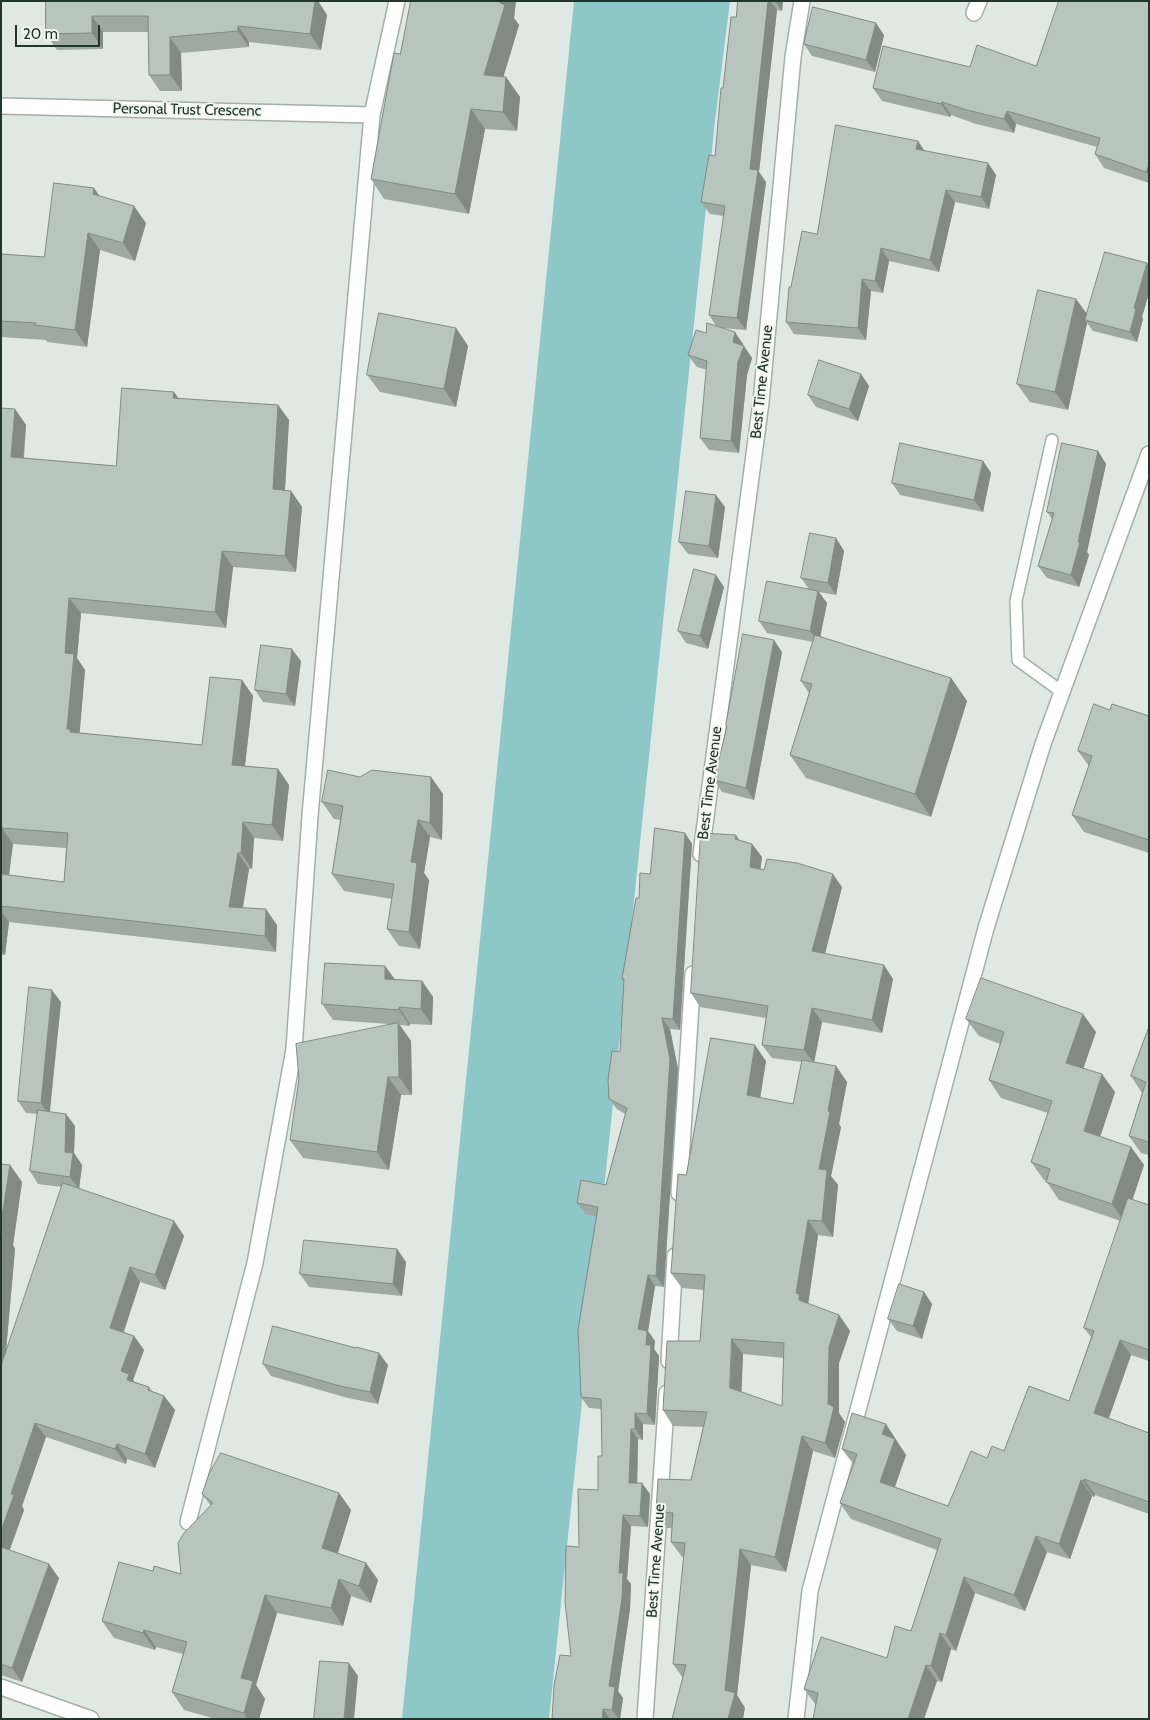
<!DOCTYPE html>
<html>
<head>
<meta charset="utf-8">
<style>
  body { margin:0 }
  #map { position:relative; width:1150px; height:1720px; overflow:hidden; background:#dfe8e3; font-family:Cabin,sans-serif }
  canvas { display:block }
  .frame { position:absolute; inset:0; border:2px solid #22362e; pointer-events:none }
  .scale { position:absolute; left:15px; top:25px; width:85px; height:22px; box-sizing:border-box; border:2px solid #22362e; border-top:0; padding-left:6px; font-size:15px; line-height:18px; white-space:nowrap; color:#22362e; -webkit-text-stroke:4px #eff5f1; paint-order:stroke }
</style>
</head>
<body>
<div id="map">
<canvas width="1150" height="1720"></canvas>
<div class="frame"></div>
<div class="scale">20 m</div>
</div>
<script>
const ctx = document.querySelector('canvas').getContext('2d');
ctx.lineJoin = 'round';
function fill(path, color) {
  ctx.fillStyle = color;
  ctx.fill(path, 'evenodd');
}
function strokePath(path, color, width, dash) {
  ctx.strokeStyle = color;
  ctx.lineWidth = width;
  ctx.lineCap = dash ? 'butt' : 'round';
  ctx.setLineDash(dash || []);
  ctx.stroke(path);
}
function label(font, color, halo, rows, align = 'center') {
  ctx.font = font + ' Cabin,sans-serif';
  ctx.lineWidth = 4;
  ctx.setLineDash([]);
  ctx.textBaseline = 'middle';
  ctx.strokeStyle = halo;
  ctx.fillStyle = color;
  for (const [text, x, y, turn = 0] of rows) {
    ctx.save();
    ctx.translate(x, y);
    ctx.rotate((+turn || 0) * Math.PI / 180);
    ctx.textAlign = isNaN(turn) ? turn : align;
    if (halo) ctx.strokeText(text, 0, 0);
    ctx.fillText(text, 0, 0);
    ctx.restore();
  }
}
const water = new Path2D(`
  M 574,1 L 730,1 L 715,121 L 549,1719 L 402,1719 Z`);
const lane = new Path2D(`
  M 1052,440 L 1016,601 L 1018,660 L 1062,692`);
const street = new Path2D(`
  M 974,13 L 979,1
  M 1,106 L 372,115
  M 701,854 L 761,402 L 793,57 L 802,1
  M 679,1193 L 693,974
  M 669,1361 L 675,1256
  M 188,1522 L 255,1263 L 294,1049 L 310,816 L 372,115 L 397,1
  M 1,1687 L 91,1719
  M 645,1719 L 667,1393
  M 796,1719 L 810,1591 L 986,928 L 1043,744 L 1149,454`);
const wall = new Path2D(`
  M 46,1 L 318,1 L 327,15 L 321,50 L 249,42 L 249,47 L 181,53 L 182,91 L 160,91 L 149,75 L 148,32 L 103,32 L 103,49 L 57,50 L 46,34 Z
  M 516,1 L 514,18 L 519,25 L 503,77 L 506,77 L 520,97 L 517,131 L 485,129 L 469,214 L 384,199 L 371,179 Z
  M 738,1 L 783,1 L 782,11 L 777,10 L 759,172 L 766,182 L 746,330 L 721,328 L 743,344 L 743,346 L 752,358 L 747,375 L 739,453 L 709,450 L 700,438 L 707,370 L 697,367 L 688,355 L 706,333 L 716,326 L 709,315 L 724,216 L 710,214 L 701,202 L 715,156 L 723,88 L 736,17 Z
  M 1149,1 L 1149,183 L 1104,168 L 1095,154 L 1097,147 L 1016,124 L 1014,133 L 976,124 L 951,115 L 950,117 L 882,101 L 873,88 L 970,67 L 1036,66 Z
  M 884,35 L 875,72 L 812,56 L 804,44 Z
  M 924,151 L 988,163 L 996,175 L 989,209 L 955,202 L 939,272 L 889,261 L 883,293 L 871,291 L 866,340 L 794,334 L 786,322 L 791,287 L 817,234 Z
  M 99,196 L 146,223 L 135,261 L 100,250 L 87,347 L 47,342 L 46,340 L 1,337 L 1,254 L 44,257 Z
  M 1147,263 L 1149,267 L 1149,293 L 1142,317 L 1143,319 L 1137,342 L 1093,331 L 1087,323 L 1068,410 L 1030,402 L 1017,384 L 1076,299 L 1087,314 Z
  M 456,328 L 468,346 L 456,407 L 380,392 L 367,375 Z
  M 861,374 L 869,386 L 858,421 L 816,407 L 808,395 Z
  M 174,392 L 178,399 L 278,405 L 289,420 L 285,490 L 291,491 L 302,507 L 296,572 L 233,567 L 226,628 L 81,613 L 77,658 L 85,670 L 79,733 L 202,745 L 242,680 L 253,696 L 245,766 L 278,769 L 289,785 L 283,841 L 254,838 L 252,869 L 249,869 L 243,908 L 277,925 L 276,952 L 9,922 L 5,955 L 1,955 L 1,408 L 15,409 L 26,425 L 24,458 L 116,466 ZM 13,844 L 66,848 L 64,882 L 9,875 Z
  M 1098,451 L 1106,464 L 1087,552 L 1089,555 L 1079,587 L 1047,578 L 1038,566 L 1052,519 L 1047,512 Z
  M 983,461 L 991,473 L 983,512 L 900,495 L 892,483 Z
  M 725,507 L 718,558 L 688,554 L 679,542 Z
  M 836,538 L 844,551 L 836,595 L 819,592 L 827,603 L 820,637 L 951,678 L 967,701 L 931,817 L 806,778 L 790,755 L 809,693 L 801,681 L 813,642 L 767,633 L 759,621 L 809,589 L 801,578 Z
  M 724,587 L 708,649 L 686,643 L 678,631 Z
  M 782,652 L 754,800 L 722,792 L 714,780 L 727,727 L 726,725 Z
  M 301,661 L 295,706 L 263,702 L 255,690 Z
  M 1110,710 L 1149,716 L 1149,853 L 1084,832 L 1072,815 L 1089,766 L 1078,751 Z
  M 431,777 L 443,794 L 442,840 L 430,837 L 424,873 L 429,880 L 420,949 L 399,946 L 387,929 L 392,899 L 344,891 L 332,874 L 340,820 L 334,819 L 322,802 Z
  M 685,833 L 692,844 L 680,1030 L 670,1029 L 678,1069 L 664,1287 L 655,1286 L 648,1331 L 655,1341 L 654,1349 L 659,1356 L 655,1425 L 643,1424 L 643,1440 L 638,1439 L 637,1483 L 650,1494 L 648,1527 L 631,1526 L 627,1579 L 631,1584 L 630,1609 L 618,1691 L 623,1698 L 620,1719 L 552,1719 L 571,1656 L 579,1547 L 598,1490 L 602,1456 L 601,1409 L 589,1408 L 581,1397 L 596,1216 L 585,1214 L 577,1203 L 606,1185 L 625,1114 L 617,1109 L 609,1099 L 620,1052 L 624,982 L 622,979 L 639,898 L 650,874 Z
  M 740,841 L 752,844 L 762,857 L 760,870 L 842,887 L 825,954 L 893,979 L 882,1033 L 822,1022 L 814,1062 L 836,1066 L 847,1082 L 839,1124 L 841,1127 L 831,1176 L 838,1185 L 833,1237 L 818,1235 L 808,1304 L 839,1315 L 850,1331 L 839,1363 L 839,1413 L 845,1422 L 835,1458 L 813,1451 L 786,1572 L 751,1565 L 737,1695 L 745,1708 L 683,1678 L 673,1664 L 684,1557 L 682,1557 L 671,1542 L 672,1528 L 667,1528 L 656,1512 L 691,1480 L 703,1427 L 673,1426 L 663,1410 L 700,1341 L 704,1290 L 682,1288 L 671,1273 L 686,1175 L 766,1061 L 760,1098 L 793,1104 L 802,1062 L 772,1058 L 762,1045 L 766,1018 L 700,1007 L 691,993 ZM 743,1354 L 784,1358 L 782,1406 L 741,1392 Z
  M 385,966 L 395,979 L 422,981 L 433,997 L 432,1025 L 410,1024 L 410,1026 L 400,1025 L 411,1041 L 412,1095 L 401,1095 L 389,1170 L 303,1158 L 290,1140 L 389,1024 L 333,1020 L 322,1004 Z
  M 61,1002 L 50,1112 L 66,1114 L 75,1126 L 74,1153 L 82,1165 L 79,1189 L 174,1221 L 184,1236 L 165,1290 L 140,1282 L 124,1332 L 134,1336 L 144,1350 L 133,1380 L 135,1382 L 149,1387 L 152,1391 L 164,1396 L 175,1410 L 155,1468 L 127,1459 L 126,1464 L 46,1437 L 22,1506 L 24,1510 L 10,1550 L 59,1578 L 22,1682 L 1,1675 L 1,1366 L 3,1360 L 1,1360 L 1,1164 L 10,1165 L 22,1182 L 13,1245 L 15,1249 L 6,1352 L 62,1187 L 38,1184 L 30,1171 L 38,1114 L 26,1113 L 18,1101 Z
  M 966,1019 L 1096,1032 L 1083,1068 L 1115,1092 L 1100,1137 L 1131,1147 L 1144,1165 L 1132,1200 L 1149,1205 L 1149,1361 L 1131,1355 L 1109,1418 L 1149,1433 L 1149,1514 L 1095,1495 L 1094,1497 L 1092,1496 L 1070,1559 L 1047,1552 L 1025,1611 L 975,1593 L 956,1651 L 951,1649 L 942,1682 L 937,1681 L 924,1719 L 813,1719 L 816,1705 L 804,1689 L 887,1658 L 911,1631 L 937,1550 L 851,1519 L 840,1503 L 854,1465 L 842,1449 L 897,1440 L 896,1441 L 906,1455 L 895,1487 L 948,1506 L 987,1458 L 1004,1451 L 1069,1401 L 1091,1337 L 1084,1328 L 1121,1221 L 1059,1200 L 1046,1181 L 1044,1180 L 1031,1162 L 1048,1113 L 1001,1098 L 989,1080 L 1000,1044 L 979,1036 Z
  M 1149,1027 L 1149,1155 L 1141,1153 L 1129,1136 L 1142,1093 L 1131,1076 Z
  M 397,1249 L 406,1262 L 402,1296 L 309,1287 L 300,1274 Z
  M 924,1292 L 932,1304 L 922,1339 L 897,1331 L 888,1319 Z
  M 356,1348 L 388,1365 L 378,1404 L 348,1398 L 271,1376 L 263,1364 Z
  M 339,1493 L 351,1510 L 338,1553 L 366,1563 L 378,1580 L 371,1603 L 351,1596 L 343,1626 L 277,1613 L 256,1685 L 265,1699 L 259,1719 L 216,1719 L 184,1710 L 172,1692 L 183,1654 L 156,1647 L 155,1650 L 114,1638 L 102,1621 L 153,1571 L 181,1574 L 211,1506 L 202,1494 Z`);
const shadedWall = new Path2D(`
  M 315,1 L 318,1 L 327,15 L 321,50 L 310,34 Z
  M 500,1 L 516,1 L 514,18 L 519,25 L 498,95 L 484,75 Z
  M 768,1 L 770,1 L 777,10 L 759,172 L 766,182 L 746,330 L 737,318 L 750,169 Z
  M 775,1 L 783,1 L 782,11 Z
  M 92,16 L 103,32 L 103,49 L 92,33 Z
  M 876,23 L 884,35 L 875,72 L 866,60 Z
  M 238,26 L 249,42 L 249,47 L 238,31 Z
  M 170,37 L 181,53 L 182,91 L 170,75 Z
  M 506,77 L 520,97 L 517,131 L 503,112 Z
  M 942,102 L 951,115 L 950,117 L 941,104 Z
  M 471,109 L 485,129 L 469,214 L 455,194 Z
  M 1007,111 L 1016,124 L 1014,133 L 1004,119 Z
  M 918,141 L 926,153 L 916,149 Z
  M 988,163 L 996,175 L 989,209 L 981,197 Z
  M 1149,165 L 1149,175 L 1146,172 Z
  M 94,188 L 106,205 L 93,194 Z
  M 946,190 L 955,202 L 939,272 L 930,260 Z
  M 134,206 L 146,223 L 135,261 L 123,243 Z
  M 88,233 L 100,250 L 87,347 L 75,330 Z
  M 881,248 L 889,261 L 883,293 L 875,281 Z
  M 1147,263 L 1149,267 L 1149,293 L 1142,317 L 1143,319 L 1137,342 L 1130,332 L 1134,308 Z
  M 862,279 L 871,291 L 866,340 L 858,328 Z
  M 1076,299 L 1089,317 L 1085,320 L 1087,323 L 1068,410 L 1055,392 Z
  M 456,328 L 468,346 L 456,407 L 444,389 Z
  M 735,332 L 743,344 L 743,349 L 744,346 L 752,358 L 747,375 L 739,453 L 731,441 L 733,342 Z
  M 861,374 L 869,386 L 858,421 L 849,409 Z
  M 174,392 L 185,407 L 173,398 Z
  M 278,405 L 289,420 L 284,505 L 273,489 Z
  M 15,409 L 26,425 L 22,473 L 11,457 Z
  M 1098,451 L 1106,464 L 1087,552 L 1089,555 L 1079,587 L 1071,575 Z
  M 983,461 L 991,473 L 983,512 L 974,500 Z
  M 291,491 L 302,507 L 296,572 L 285,556 Z
  M 716,495 L 725,507 L 718,558 L 709,546 Z
  M 836,538 L 844,551 L 836,595 L 828,583 Z
  M 222,551 L 233,567 L 226,628 L 215,612 Z
  M 716,575 L 724,587 L 708,649 L 700,636 Z
  M 818,591 L 827,603 L 819,643 L 810,631 Z
  M 69,598 L 81,613 L 77,658 L 85,670 L 79,741 L 67,729 L 65,653 Z
  M 774,640 L 782,652 L 754,800 L 746,788 Z
  M 292,649 L 301,661 L 295,706 L 286,694 Z
  M 951,678 L 967,701 L 931,817 L 915,794 Z
  M 242,680 L 253,696 L 243,781 L 232,765 Z
  M 278,769 L 289,785 L 283,841 L 272,825 Z
  M 431,777 L 443,794 L 442,840 L 430,823 Z
  M 418,820 L 430,837 L 424,873 L 429,880 L 420,949 L 409,932 L 411,862 Z
  M 243,822 L 254,838 L 252,869 L 241,853 Z
  M 2,828 L 13,844 L 7,889 L 1,881 L 1,834 Z
  M 685,833 L 692,844 L 680,1030 L 673,1019 Z
  M 736,835 L 745,849 L 735,839 Z
  M 752,844 L 762,857 L 759,881 L 750,867 Z
  M 238,853 L 249,869 L 240,923 L 229,907 Z
  M 833,874 L 842,887 L 822,965 L 812,951 Z
  M 266,909 L 277,925 L 276,952 L 265,936 Z
  M 1,911 L 9,922 L 5,955 L 1,950 Z
  M 884,965 L 893,979 L 882,1033 L 872,1020 Z
  M 385,966 L 397,983 L 385,979 Z
  M 422,981 L 433,997 L 432,1025 L 421,1009 Z
  M 52,990 L 61,1002 L 49,1116 L 41,1103 Z
  M 399,1007 L 410,1024 L 410,1026 L 399,1010 Z
  M 812,1008 L 822,1022 L 814,1063 L 804,1050 Z
  M 1083,1014 L 1096,1032 L 1079,1081 L 1066,1063 Z
  M 662,1018 L 670,1029 L 678,1069 L 664,1287 L 656,1276 Z
  M 398,1023 L 411,1041 L 412,1095 L 399,1077 Z
  M 755,1045 L 766,1061 L 758,1111 L 747,1095 Z
  M 836,1066 L 847,1082 L 839,1124 L 841,1127 L 831,1176 L 838,1185 L 833,1237 L 822,1221 L 819,1169 L 828,1111 Z
  M 1102,1074 L 1115,1092 L 1096,1149 L 1084,1131 Z
  M 388,1077 L 401,1095 L 389,1170 L 377,1152 Z
  M 66,1114 L 75,1126 L 74,1153 L 82,1165 L 79,1189 L 70,1177 L 65,1152 Z
  M 1131,1147 L 1144,1165 L 1125,1222 L 1112,1204 Z
  M 10,1165 L 22,1182 L 13,1245 L 15,1249 L 5,1361 L 1,1355 L 1,1223 Z
  M 808,1220 L 818,1235 L 808,1305 L 799,1300 L 796,1293 Z
  M 174,1221 L 184,1236 L 165,1290 L 155,1275 Z
  M 397,1249 L 406,1262 L 402,1296 L 393,1284 Z
  M 130,1267 L 140,1282 L 120,1342 L 110,1328 Z
  M 648,1275 L 655,1286 L 648,1331 L 655,1341 L 654,1349 L 659,1356 L 655,1425 L 647,1414 L 646,1345 L 638,1329 Z
  M 924,1292 L 932,1304 L 922,1339 L 913,1326 Z
  M 839,1315 L 850,1331 L 839,1363 L 839,1413 L 845,1422 L 835,1458 L 825,1443 L 829,1347 Z
  M 134,1336 L 144,1350 L 133,1380 L 139,1388 L 137,1394 L 121,1371 Z
  M 732,1339 L 743,1354 L 741,1403 L 730,1388 Z
  M 1120,1340 L 1131,1355 L 1105,1429 L 1094,1413 Z
  M 379,1353 L 388,1365 L 378,1404 L 370,1392 Z
  M 164,1396 L 175,1410 L 155,1468 L 145,1454 Z
  M 635,1413 L 643,1424 L 643,1440 L 635,1429 Z
  M 35,1423 L 46,1437 L 22,1506 L 24,1510 L 6,1559 L 1,1552 L 1,1531 L 11,1494 Z
  M 886,1424 L 906,1455 L 891,1497 L 880,1482 L 882,1434 Z
  M 631,1429 L 638,1439 L 637,1494 L 629,1483 Z
  M 802,1436 L 813,1451 L 786,1572 L 775,1557 Z
  M 117,1444 L 127,1459 L 126,1464 L 115,1449 Z
  M 1084,1479 L 1095,1495 L 1094,1497 L 1083,1481 Z
  M 1081,1480 L 1092,1496 L 1070,1559 L 1059,1544 Z
  M 642,1483 L 650,1494 L 648,1527 L 640,1516 Z
  M 339,1493 L 351,1510 L 334,1565 L 322,1548 Z
  M 623,1515 L 631,1526 L 627,1579 L 631,1584 L 630,1609 L 618,1691 L 623,1698 L 620,1719 L 619,1719 L 612,1710 L 609,1686 Z
  M 1036,1536 L 1047,1552 L 1025,1611 L 1014,1595 Z
  M 740,1549 L 751,1565 L 737,1695 L 745,1708 L 743,1719 L 728,1719 L 725,1690 Z
  M 366,1563 L 378,1580 L 371,1603 L 359,1586 Z
  M 49,1564 L 59,1578 L 22,1682 L 12,1668 Z
  M 964,1577 L 975,1593 L 956,1651 L 946,1635 Z
  M 339,1579 L 351,1596 L 343,1626 L 331,1608 Z
  M 265,1595 L 277,1613 L 256,1685 L 265,1699 L 259,1719 L 247,1719 L 244,1713 L 241,1678 Z
  M 144,1630 L 156,1647 L 155,1650 L 143,1633 Z
  M 940,1633 L 951,1649 L 942,1682 L 931,1666 Z
  M 349,1663 L 358,1676 L 354,1719 L 344,1719 Z
  M 926,1665 L 937,1681 L 924,1719 L 908,1719 Z
  M 603,1709 L 610,1719 L 602,1719 Z`);
const building = new Path2D(`
  M 46,1 L 315,1 L 310,34 L 238,26 L 238,31 L 170,37 L 170,75 L 149,75 L 148,16 L 92,16 L 92,33 L 46,34 Z
  M 411,1 L 500,1 L 500,3 L 505,5 L 484,75 L 506,77 L 503,112 L 471,109 L 455,194 L 371,179 L 394,53 L 400,54 Z
  M 738,1 L 768,1 L 750,169 L 758,170 L 737,318 L 709,315 L 725,206 L 701,202 L 709,155 L 715,156 L 721,88 L 723,88 L 731,17 L 736,17 Z
  M 1059,1 L 1149,1 L 1149,165 L 1146,172 L 1095,154 L 1100,138 L 1007,111 L 1004,119 L 967,110 L 942,102 L 941,104 L 873,88 L 883,46 L 970,67 L 977,45 L 1036,66 Z
  M 813,7 L 876,23 L 866,60 L 804,44 Z
  M 836,125 L 918,141 L 916,149 L 988,163 L 981,197 L 946,190 L 930,260 L 881,248 L 875,281 L 862,279 L 858,328 L 786,322 L 789,287 L 791,287 L 802,231 L 817,234 Z
  M 54,183 L 94,188 L 93,194 L 134,206 L 123,243 L 88,233 L 75,330 L 35,325 L 36,323 L 1,321 L 1,254 L 44,257 Z
  M 1105,252 L 1147,263 L 1134,308 L 1136,309 L 1130,332 L 1085,320 Z
  M 1038,290 L 1076,299 L 1055,392 L 1017,384 Z
  M 379,313 L 456,328 L 444,389 L 367,375 Z
  M 707,323 L 735,332 L 733,342 L 744,346 L 738,362 L 731,441 L 700,438 L 707,361 L 688,355 L 696,330 L 706,333 Z
  M 819,360 L 861,374 L 849,409 L 808,395 Z
  M 122,388 L 174,392 L 173,398 L 278,405 L 273,489 L 291,491 L 285,556 L 222,551 L 215,612 L 69,598 L 65,653 L 74,654 L 67,729 L 70,729 L 70,732 L 202,745 L 210,677 L 242,680 L 232,765 L 278,769 L 272,825 L 243,822 L 241,853 L 238,853 L 229,907 L 266,909 L 265,936 L 1,906 L 1,874 L 64,882 L 68,833 L 2,828 L 1,834 L 1,408 L 15,409 L 11,457 L 116,466 Z
  M 900,443 L 983,461 L 974,500 L 892,483 Z
  M 1062,443 L 1098,451 L 1078,542 L 1080,542 L 1071,575 L 1038,566 L 1054,513 L 1047,512 Z
  M 686,491 L 716,495 L 709,546 L 679,542 Z
  M 810,533 L 836,538 L 828,583 L 801,578 Z
  M 694,569 L 716,575 L 700,636 L 678,631 Z
  M 767,581 L 818,591 L 810,631 L 759,621 Z
  M 743,634 L 774,640 L 746,788 L 714,780 L 727,726 L 726,725 Z
  M 815,635 L 951,678 L 915,794 L 790,755 L 812,684 L 801,681 Z
  M 261,645 L 292,649 L 286,694 L 255,690 Z
  M 1094,704 L 1110,710 L 1112,704 L 1149,716 L 1149,840 L 1072,815 L 1092,756 L 1078,751 Z
  M 328,770 L 360,777 L 372,770 L 431,777 L 430,823 L 418,820 L 411,862 L 417,863 L 409,932 L 387,929 L 394,884 L 332,874 L 343,806 L 322,802 Z
  M 655,828 L 685,833 L 673,1019 L 662,1018 L 670,1059 L 656,1276 L 648,1275 L 638,1329 L 647,1331 L 646,1345 L 651,1345 L 647,1414 L 635,1413 L 635,1429 L 631,1429 L 629,1483 L 642,1483 L 640,1516 L 623,1515 L 619,1573 L 623,1573 L 622,1598 L 609,1686 L 615,1687 L 612,1710 L 603,1709 L 602,1719 L 552,1719 L 554,1685 L 560,1655 L 571,1656 L 565,1602 L 566,1546 L 579,1547 L 578,1489 L 598,1490 L 598,1456 L 602,1456 L 601,1399 L 581,1397 L 578,1330 L 598,1207 L 577,1203 L 581,1180 L 606,1185 L 627,1108 L 609,1099 L 608,1080 L 612,1051 L 620,1052 L 624,979 L 622,979 L 636,898 L 639,898 L 640,873 L 650,874 Z
  M 701,833 L 736,835 L 735,839 L 752,844 L 750,867 L 764,870 L 767,859 L 797,863 L 833,874 L 812,951 L 884,965 L 872,1020 L 812,1008 L 804,1050 L 762,1045 L 768,1006 L 691,993 Z
  M 325,963 L 385,966 L 385,979 L 422,981 L 421,1009 L 399,1007 L 399,1010 L 322,1004 Z
  M 981,978 L 1083,1014 L 1066,1063 L 1102,1074 L 1084,1131 L 1131,1147 L 1112,1204 L 1046,1182 L 1050,1169 L 1031,1162 L 1052,1101 L 989,1080 L 1004,1032 L 966,1019 Z
  M 29,987 L 52,990 L 41,1103 L 18,1101 Z
  M 398,1023 L 399,1077 L 388,1077 L 377,1152 L 290,1140 L 299,1079 L 296,1044 Z
  M 1149,1027 L 1149,1142 L 1129,1136 L 1146,1082 L 1131,1076 Z
  M 711,1038 L 755,1045 L 747,1095 L 793,1104 L 802,1060 L 836,1066 L 828,1111 L 830,1112 L 819,1169 L 827,1170 L 822,1221 L 808,1220 L 796,1293 L 799,1294 L 799,1300 L 839,1315 L 829,1347 L 828,1404 L 834,1407 L 825,1443 L 802,1436 L 775,1557 L 740,1549 L 725,1690 L 735,1693 L 728,1719 L 672,1719 L 686,1665 L 673,1664 L 685,1543 L 671,1542 L 673,1513 L 656,1512 L 658,1479 L 691,1480 L 707,1412 L 663,1410 L 667,1341 L 700,1341 L 705,1275 L 671,1273 L 678,1174 L 686,1175 ZM 732,1339 L 784,1343 L 782,1406 L 730,1388 Z
  M 38,1110 L 66,1114 L 65,1152 L 73,1153 L 70,1177 L 30,1171 Z
  M 1,1164 L 10,1165 L 1,1223 Z
  M 63,1183 L 174,1221 L 155,1275 L 130,1267 L 110,1328 L 134,1336 L 121,1371 L 129,1374 L 127,1380 L 149,1387 L 148,1390 L 164,1396 L 145,1454 L 117,1444 L 115,1449 L 35,1423 L 11,1494 L 14,1495 L 1,1531 L 1,1366 Z
  M 1128,1198 L 1149,1205 L 1149,1350 L 1120,1340 L 1094,1413 L 1149,1433 L 1149,1502 L 1084,1479 L 1083,1481 L 1081,1480 L 1059,1544 L 1036,1536 L 1014,1595 L 964,1577 L 946,1635 L 940,1633 L 931,1666 L 926,1665 L 908,1719 L 813,1719 L 818,1693 L 804,1689 L 821,1637 L 887,1658 L 895,1626 L 911,1631 L 941,1539 L 840,1503 L 857,1454 L 842,1449 L 852,1413 L 886,1424 L 882,1434 L 895,1439 L 880,1482 L 948,1506 L 971,1451 L 987,1458 L 992,1446 L 1004,1451 L 1029,1386 L 1069,1401 L 1094,1331 L 1084,1328 Z
  M 1,1232 L 3,1232 L 1,1254 Z
  M 304,1240 L 397,1249 L 393,1284 L 300,1274 Z
  M 899,1284 L 924,1292 L 913,1326 L 888,1319 Z
  M 273,1326 L 356,1348 L 356,1347 L 379,1353 L 370,1392 L 340,1386 L 263,1364 Z
  M 221,1453 L 339,1493 L 322,1548 L 366,1563 L 359,1586 L 339,1579 L 331,1608 L 265,1595 L 241,1678 L 253,1681 L 244,1713 L 172,1692 L 187,1642 L 144,1630 L 143,1633 L 102,1621 L 119,1562 L 153,1571 L 154,1566 L 181,1574 L 178,1543 L 184,1533 L 213,1503 L 202,1494 L 209,1474 Z
  M 1,1547 L 49,1564 L 12,1668 L 1,1664 Z
  M 320,1661 L 349,1663 L 344,1719 L 314,1719 Z`);
const streetNames = [
  ["Personal Trust Crescenc",187,110,1],
  ["Best Time Avenue",762,382,-84],
  ["Best Time Avenue",710,783,-83],
  ["Best Time Avenue",656,1561,-86]
];
fill(water, '#8dc7c7');
strokePath(lane, '#a3afa9', 14);
strokePath(street, '#a3afa9', 18);
strokePath(lane, '#fff', 11);
strokePath(street, '#fff', 15);
fill(wall, '#9ea9a3');
fill(shadedWall, '#818a85');
fill(building, '#b8c5be');
strokePath(building, '#818a85', 1);
label('15px', '#22362e', '#eff5f1', streetNames);
</script>
</body>
</html>
